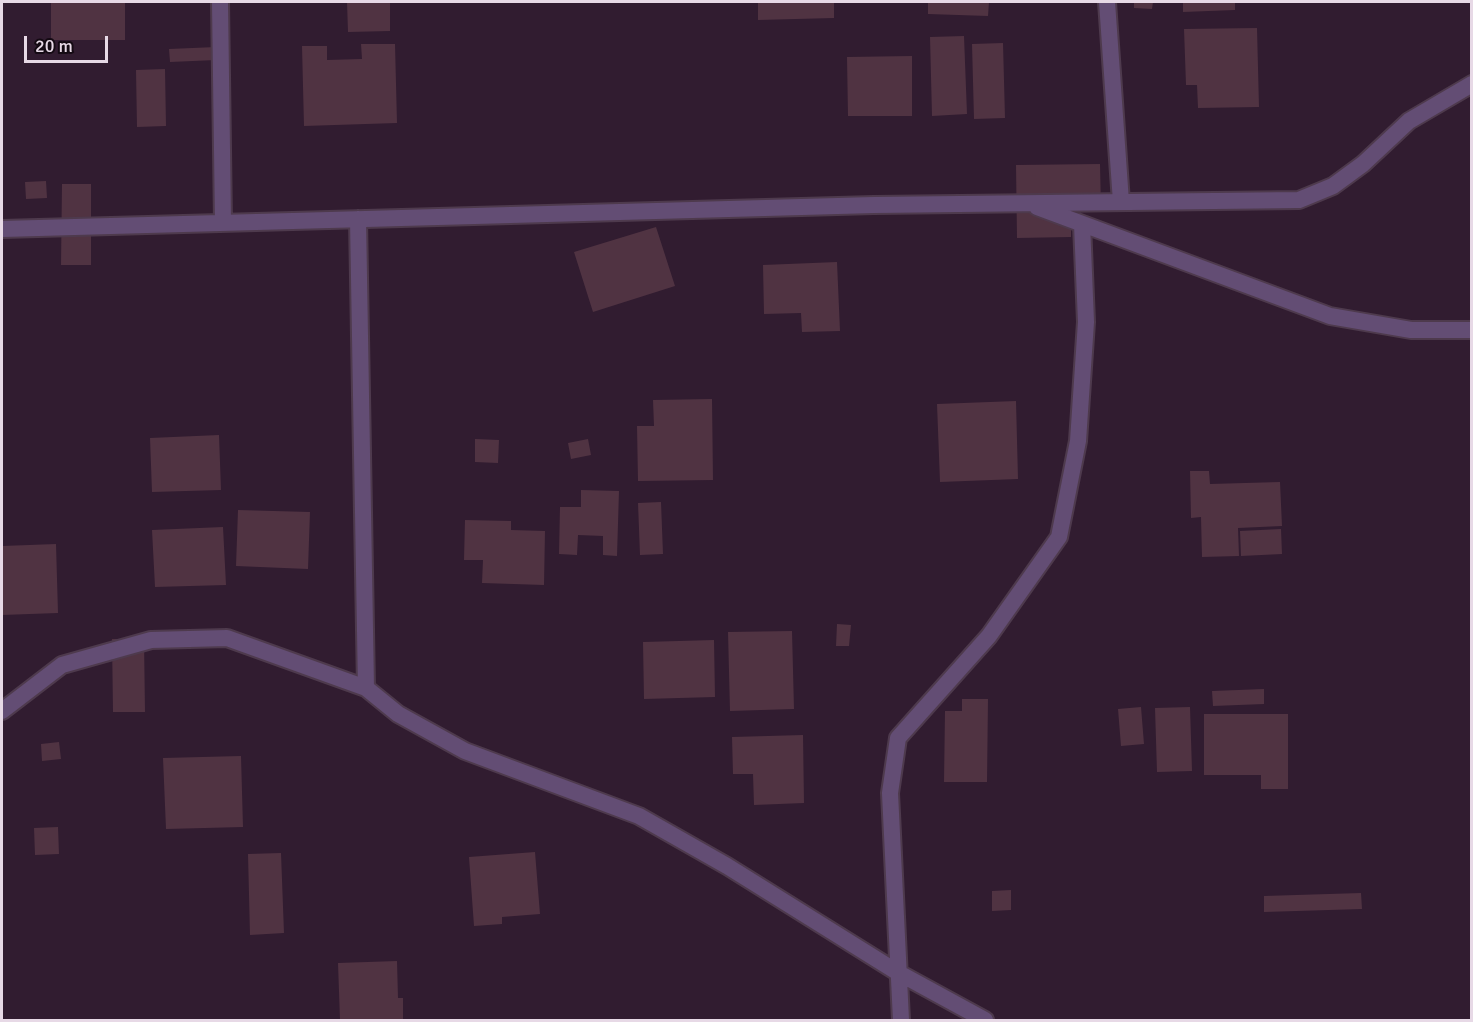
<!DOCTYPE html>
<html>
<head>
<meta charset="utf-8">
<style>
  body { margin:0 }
  #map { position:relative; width:1473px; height:1022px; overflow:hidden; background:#311c30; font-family:Signika,sans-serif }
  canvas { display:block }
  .frame { position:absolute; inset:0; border:3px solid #e7d9e6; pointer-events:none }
  .scale { position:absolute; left:24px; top:36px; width:84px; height:27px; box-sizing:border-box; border:3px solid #e7d9e6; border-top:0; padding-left:8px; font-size:18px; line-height:21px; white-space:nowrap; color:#e7d9e6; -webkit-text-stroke:4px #140a13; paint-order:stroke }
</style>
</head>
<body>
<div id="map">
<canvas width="1473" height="1022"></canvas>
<div class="frame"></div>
<div class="scale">20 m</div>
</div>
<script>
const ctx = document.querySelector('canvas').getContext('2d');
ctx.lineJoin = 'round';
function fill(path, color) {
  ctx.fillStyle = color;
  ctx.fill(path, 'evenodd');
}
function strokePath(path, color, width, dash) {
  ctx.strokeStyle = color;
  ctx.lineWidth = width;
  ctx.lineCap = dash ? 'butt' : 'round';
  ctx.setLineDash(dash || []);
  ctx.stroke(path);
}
const building = new Path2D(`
  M 51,2 L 125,2 L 125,40 L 51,40 Z
  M 347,2 L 390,2 L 390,31 L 348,32 Z
  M 758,2 L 834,2 L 834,18 L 758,20 Z
  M 928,2 L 989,2 L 988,16 L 928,14 Z
  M 1134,2 L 1153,2 L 1152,9 L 1134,8 Z
  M 1183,2 L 1235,2 L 1235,10 L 1183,12 Z
  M 1257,28 L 1259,107 L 1198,108 L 1197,85 L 1186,85 L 1184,29 Z
  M 964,36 L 967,114 L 932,116 L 930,37 Z
  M 1003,43 L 1005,118 L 974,119 L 972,44 Z
  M 361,44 L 395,44 L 397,123 L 304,126 L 302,46 L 327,46 L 327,60 L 362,59 Z
  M 216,47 L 216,60 L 170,62 L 169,49 Z
  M 912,56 L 912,116 L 848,116 L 847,57 Z
  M 165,69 L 166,126 L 137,127 L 136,70 Z
  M 1100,164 L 1101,208 L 1071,208 L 1071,237 L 1017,238 L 1016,165 Z
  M 46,181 L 47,198 L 26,199 L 25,182 Z
  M 62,184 L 91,184 L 91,265 L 61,265 Z
  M 656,227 L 675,286 L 593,312 L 574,252 Z
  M 837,262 L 840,331 L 802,332 L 801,313 L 764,314 L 763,265 Z
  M 712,399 L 713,480 L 638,481 L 637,426 L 654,426 L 653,400 Z
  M 1016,401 L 1018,479 L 940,482 L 937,404 Z
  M 219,435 L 221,490 L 152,492 L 150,438 Z
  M 475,439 L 499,440 L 498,463 L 475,462 Z
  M 588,439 L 591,455 L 571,459 L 568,443 Z
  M 1190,471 L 1209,471 L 1210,484 L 1280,482 L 1282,526 L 1238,528 L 1239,556 L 1202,557 L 1201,517 L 1191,518 Z
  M 581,490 L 619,491 L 617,556 L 603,555 L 603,536 L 578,535 L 577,555 L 559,554 L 560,507 L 581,507 Z
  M 661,502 L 663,554 L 640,555 L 638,503 Z
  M 238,510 L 310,512 L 308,569 L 236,566 Z
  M 465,520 L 511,521 L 511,530 L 545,531 L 544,585 L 482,583 L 483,560 L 464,560 Z
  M 223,527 L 226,585 L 155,587 L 152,530 Z
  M 1281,529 L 1282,554 L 1241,556 L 1240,531 Z
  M 56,544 L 58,613 L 2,615 L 2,546 Z
  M 837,624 L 851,625 L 849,646 L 836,646 Z
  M 792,631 L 794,709 L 730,711 L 728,632 Z
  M 112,639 L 144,639 L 145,712 L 113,712 Z
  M 714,640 L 715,697 L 644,699 L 643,642 Z
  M 1264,689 L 1264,704 L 1213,706 L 1212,691 Z
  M 962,699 L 988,699 L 987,782 L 944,782 L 945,711 L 962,711 Z
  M 1141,707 L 1144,744 L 1121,746 L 1118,709 Z
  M 1190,707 L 1192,771 L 1157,772 L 1155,708 Z
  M 1204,714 L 1288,714 L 1288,789 L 1261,789 L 1261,775 L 1204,775 Z
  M 803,735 L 804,803 L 754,805 L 753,774 L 733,774 L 732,737 Z
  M 59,742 L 61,759 L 42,761 L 41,744 Z
  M 241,756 L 243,827 L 166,829 L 163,758 Z
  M 58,827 L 59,854 L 35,855 L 34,828 Z
  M 535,852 L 540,914 L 502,917 L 502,924 L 474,926 L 469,857 Z
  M 281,853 L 284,933 L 250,935 L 248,854 Z
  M 1011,890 L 1011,910 L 992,911 L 992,891 Z
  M 1361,893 L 1362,909 L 1264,912 L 1264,896 Z
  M 397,961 L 398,998 L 403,998 L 403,1020 L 340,1020 L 338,963 Z`);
const minor = new Path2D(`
  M 220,2 L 223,223
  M 1107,2 L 1121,202
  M 1037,207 L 1330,316 L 1411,330 L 1472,330
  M 358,219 L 366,688
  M 2,229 L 874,205 L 1299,200 L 1333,186 L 1363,164 L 1409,121 L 1472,84
  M 2,711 L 62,665 L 151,640 L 227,638 L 366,688 L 398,714 L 465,751 L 639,816 L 727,866 L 897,972 L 985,1020
  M 901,1020 L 890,793 L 898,738 L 989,636 L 1059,537 L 1078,441 L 1086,322 L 1082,224`);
fill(building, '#503342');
strokePath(minor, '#4e3a4d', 20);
strokePath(minor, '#634d74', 16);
</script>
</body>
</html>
